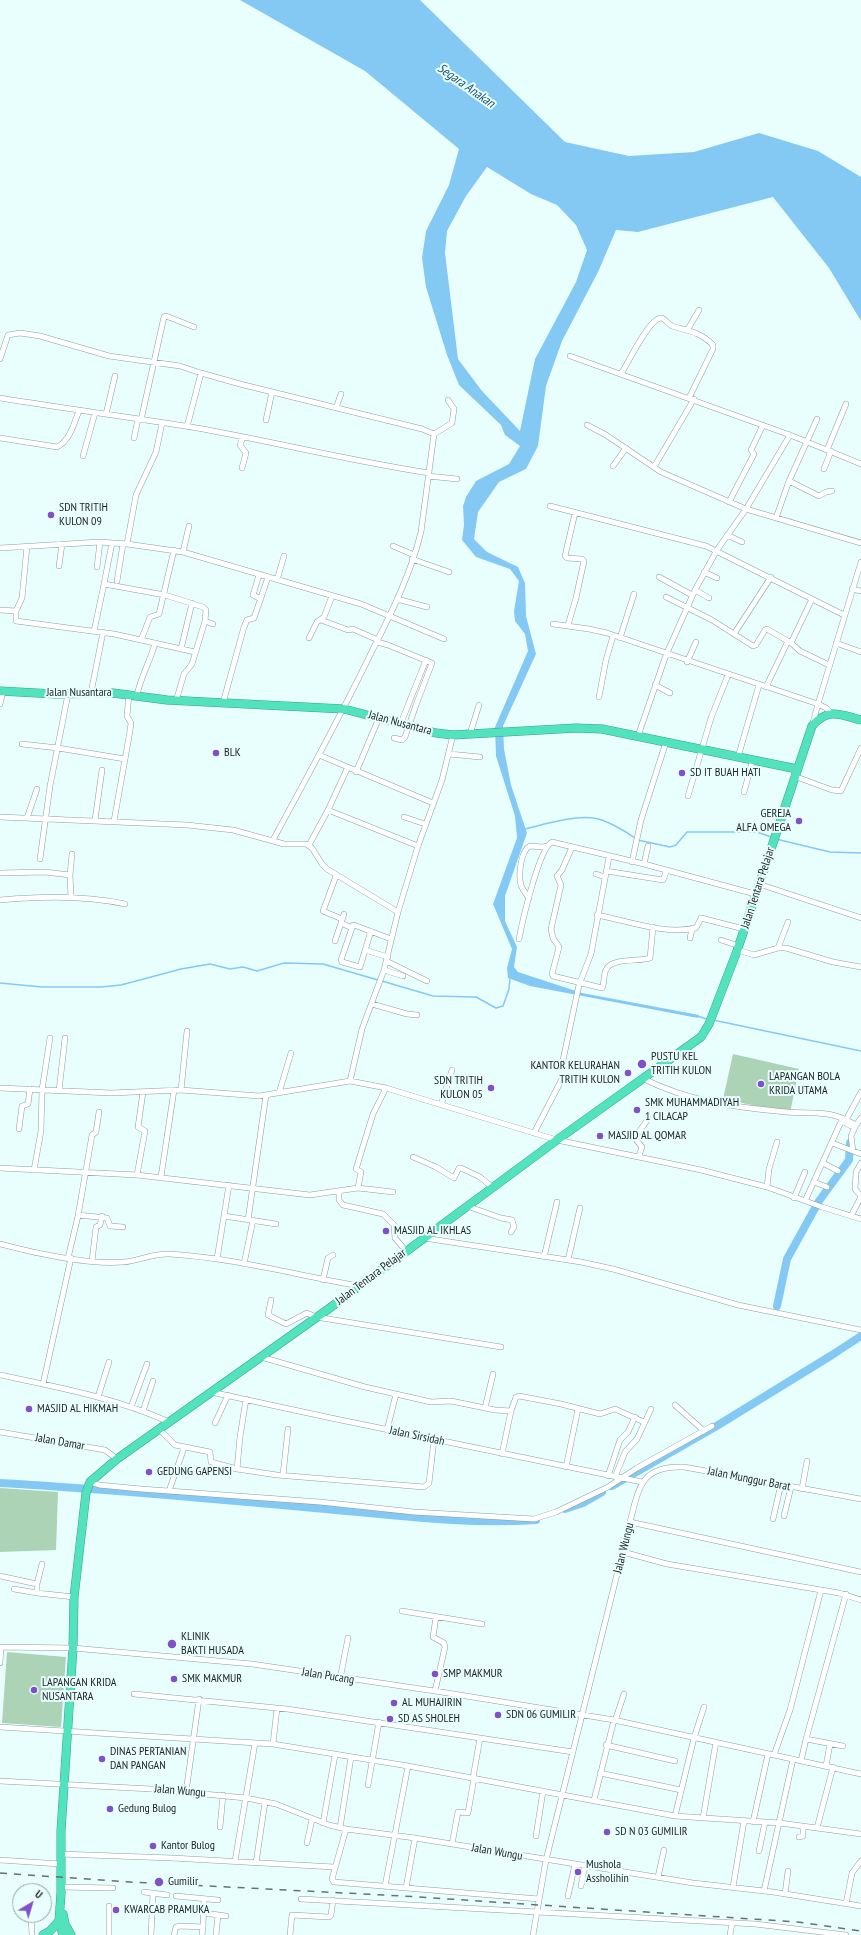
<!DOCTYPE html>
<html>
<head>
<meta charset="utf-8">
<style>
  body { margin:0 }
  #map { position:relative; width:861px; height:1935px; overflow:hidden; background:#e9fffe; font-family:"PT Sans Narrow",sans-serif }
  canvas { display:block }
  .north { position:absolute; left:12px; top:1883px; width:40px; height:40px; box-sizing:border-box; background:#e9fffe; border:1px solid #97a8a7; border-radius:50%; rotate:38deg; font-size:11px; font-weight:700; line-height:16px; text-align:center; color:#1d2524 }
  .north::after { content:''; display:block; margin:auto; width:14px; height:18px; background:#8150c9; clip-path:polygon(50% 0,100% 100%,50% 72%,0 100%) }
</style>
</head>
<body>
<div id="map">
<canvas width="861" height="1935"></canvas>
<div class="north">U</div>
</div>
<script>
const ctx = document.querySelector('canvas').getContext('2d');
ctx.lineJoin = 'round';
function fill(path, color) {
  ctx.fillStyle = color;
  ctx.fill(path, 'evenodd');
}
function strokePath(path, color, width, dash) {
  ctx.strokeStyle = color;
  ctx.lineWidth = width;
  ctx.lineCap = dash ? 'butt' : 'round';
  ctx.setLineDash(dash || []);
  ctx.stroke(path);
}
function label(font, color, halo, rows, align = 'center') {
  ctx.font = font + ' "PT Sans Narrow",sans-serif';
  ctx.lineWidth = 4;
  ctx.setLineDash([]);
  ctx.textBaseline = 'middle';
  ctx.strokeStyle = halo;
  ctx.fillStyle = color;
  for (const [text, x, y, turn = 0] of rows) {
    ctx.save();
    ctx.translate(x, y);
    ctx.rotate((+turn || 0) * Math.PI / 180);
    ctx.textAlign = isNaN(turn) ? turn : align;
    if (halo) ctx.strokeText(text, 0, 0);
    ctx.fillText(text, 0, 0);
    ctx.restore();
  }
}
const green = new Path2D(`
  M 733,1054 L 799,1069 L 790,1113 L 723,1099 Z
  M 0,1488 L 58,1492 L 56,1550 L 0,1552 Z
  M 7,1652 L 66,1657 L 61,1727 L 2,1723 Z`);
const water = new Path2D(`
  M 240,0 L 420,0 L 565,142 L 629,156 L 694,152 L 759,133 L 818,151 L 861,177 L 861,321 L 829,268 L 773,197 L 638,232 L 616,230 L 598,272 L 562,341 L 546,386 L 538,446 L 526,469 L 499,482 L 478,512 L 474,539 L 487,552 L 518,567 L 525,583 L 526,616 L 536,654 L 503,726 L 504,749 L 511,785 L 527,833 L 505,896 L 505,921 L 517,947 L 514,967 L 518,972 L 582,993 L 699,1015 L 698,1018 L 530,986 L 508,978 L 507,968 L 512,949 L 493,904 L 517,838 L 515,816 L 496,756 L 495,727 L 528,651 L 525,634 L 515,621 L 514,611 L 519,581 L 510,569 L 476,557 L 462,540 L 464,525 L 463,506 L 466,497 L 476,481 L 509,464 L 520,446 L 505,435 L 501,425 L 459,385 L 447,355 L 426,287 L 422,258 L 426,231 L 449,185 L 459,149 L 365,71 ZM 487,167 L 531,194 L 557,205 L 576,225 L 587,250 L 576,282 L 535,359 L 520,431 L 482,391 L 458,359 L 445,253 L 447,231 L 466,196 Z`);
const stream = new Path2D(`
  M 525,829 C 542,825 575,815 593,818 C 605,819 625,831 635,838
  M 776,839 L 830,852 L 861,853
  M 638,840 L 670,847 L 676,845 L 687,832 L 757,832 L 771,837
  M 382,981 L 433,996 L 476,997 L 496,1008 L 503,1006 L 509,989 L 510,978
  M 0,983 L 42,987 L 101,987 L 121,985 L 181,969 L 210,964 L 230,969 L 243,967 L 257,971 L 284,963 L 323,964 L 378,980
  M 697,1016 L 707,1019
  M 713,1020 L 861,1051`);
const river = new Path2D(`
  M 777,1306 L 787,1259 L 819,1201 L 849,1160 L 850,1143
  M 0,1483 C 108,1489 217,1499 325,1509 C 395,1515 466,1525 536,1520
  M 612,1486 L 715,1427 L 832,1355 L 861,1336
  M 565,1509 L 583,1503 L 602,1492`);
const minor = new Path2D(`
  M 688,329 L 699,310
  M 570,356 L 790,435 L 861,464
  M 0,359 L 8,335 L 20,333 L 40,336 L 109,356 L 180,366 L 201,373
  M 621,374 C 628,363 650,316 662,318 C 666,320 668,324 672,326 C 688,331 701,332 713,345 L 713,349 L 689,398
  M 0,398 C 66,409 132,417 197,428 C 275,442 351,461 429,473
  M 336,408 L 341,394
  M 106,414 L 115,376
  M 141,420 L 164,317 L 166,316 L 194,327
  M 266,420 L 272,392
  M 587,425 L 606,435 L 661,472 L 746,509 L 861,543
  M 187,427 L 201,373 L 240,384 L 422,429 L 434,434 L 421,532 C 411,573 392,612 373,649 C 342,714 307,777 273,840
  M 434,434 L 452,423 L 454,409 L 448,400
  M 0,438 L 57,447 C 70,441 74,423 79,411
  M 134,438 L 138,419
  M 827,450 L 846,404
  M 83,456 L 95,413
  M 613,466 L 626,448
  M 654,467 L 694,399
  M 242,468 L 246,453 L 240,445 L 243,437
  M 824,469 L 831,451
  M 428,476 L 457,479
  M 789,481 L 819,496 L 826,492 L 832,491
  M 729,502 L 754,454 L 751,450 L 763,425
  M 550,506 L 706,546 L 844,615
  M 776,518 L 789,481 L 817,419
  M 727,535 L 742,542
  M 112,543 L 104,584 L 165,595 L 203,607 L 206,610 L 205,621 L 213,624
  M 127,544 L 136,495 L 156,452 L 162,423
  M 27,546 L 22,598 L 16,611 L 16,621 L 114,634 L 195,652
  M 393,546 L 414,555
  M 0,548 L 100,542 L 127,544 L 183,552 L 361,604 L 444,639
  M 183,552 L 189,526
  M 412,559 L 449,572
  M 59,566 L 62,544
  M 97,567 L 100,542
  M 704,572 L 717,578
  M 259,575 L 253,595 L 261,599
  M 659,577 L 692,595
  M 277,580 L 284,556
  M 117,581 L 123,544
  M 852,589 L 861,591
  M 695,590 L 709,598
  M 666,597 L 712,620 L 753,646 L 756,645 L 765,630 L 767,629 L 791,643 L 800,651 L 829,665
  M 397,599 L 427,607
  M 0,610 L 16,611
  M 321,620 L 348,630 L 353,629 L 378,640
  M 553,624 L 589,629 L 607,633 L 818,704 L 813,723
  M 568,625 L 576,598 L 584,561 L 582,559 L 567,558 L 565,556 L 575,513
  M 94,631 L 104,584
  M 734,634 L 771,577
  M 309,638 L 317,622 L 324,617 L 332,596
  M 620,638 L 634,594
  M 141,640 L 150,617 L 159,614 L 174,550
  M 377,642 L 388,645 L 432,663 L 416,705 L 405,737 L 402,740 L 394,738
  M 791,643 L 812,599
  M 836,643 L 861,652
  M 181,649 L 192,603
  M 687,662 L 696,642
  M 655,685 L 670,693
  M 766,687 L 788,641
  M 91,693 L 103,632
  M 137,695 C 141,676 150,662 155,643
  M 599,697 L 606,660 L 613,636
  M 176,701 L 184,674 L 192,664 L 205,621
  M 223,703 L 244,627 L 247,620 L 254,618 L 268,577
  M 0,704 L 3,692
  M 831,713 L 826,708 L 818,704 L 861,562
  M 401,723 L 426,660
  M 470,734 L 479,705
  M 638,736 L 666,655 L 695,590 L 717,550 L 746,509 L 790,435
  M 22,744 L 58,748 L 125,759
  M 449,754 L 480,757
  M 319,755 L 433,803
  M 738,757 L 759,685
  M 356,772 L 379,718
  M 794,776 L 832,790 L 841,791 L 861,748
  M 744,792 L 753,759
  M 688,796 L 711,718 L 728,675
  M 328,810 L 418,846
  M 0,817 L 187,825 L 233,830 L 284,844 L 306,844 L 312,848 L 322,864 L 327,869 L 398,912
  M 404,817 L 425,824
  M 27,818 L 37,789
  M 95,820 L 102,770
  M 114,821 L 130,731 L 131,723 L 127,716 L 129,694
  M 309,845 L 328,810 L 347,769
  M 572,847 L 562,870 L 557,876 L 561,885 L 551,929 L 553,938 L 559,947 L 552,974 L 553,976 L 602,988 C 605,983 603,975 606,970 C 611,957 641,962 650,958 L 653,927
  M 40,859 L 50,786 L 68,694
  M 632,862 L 641,820 L 666,742
  M 644,864 L 648,846
  M 606,871 L 663,880 L 667,870
  M 0,873 L 45,872 L 70,875
  M 596,874 L 605,877
  M 336,876 L 323,911 L 342,919
  M 759,884 L 861,918
  M 71,897 L 70,875 L 72,854
  M 529,898 C 526,894 522,889 521,885 C 518,875 521,850 530,846 L 543,847 L 547,846
  M 0,900 C 41,896 84,895 125,904
  M 597,915 C 629,921 664,935 696,928 L 701,918 L 744,929
  M 341,923 L 352,928
  M 371,931 L 360,967 L 342,962 L 341,960 L 353,925 L 354,925 L 391,939
  M 690,938 L 692,929
  M 519,939 C 522,923 539,848 552,842 L 644,864 L 755,894
  M 721,940 L 739,946
  M 335,941 L 344,914
  M 778,948 L 788,922
  M 365,950 L 388,957
  M 738,950 L 754,955 L 778,948 L 786,948 L 833,962 L 861,967
  M 386,961 L 427,981
  M 384,970 L 403,976
  M 372,1004 L 407,1014 L 417,1015
  M 563,1060 L 579,985 L 591,954 L 609,857
  M 644,1079 C 690,1102 735,1107 786,1112 C 806,1114 827,1110 846,1120
  M 350,1081 L 362,1029 L 384,970 L 398,912 L 418,846 L 442,780 L 453,735
  M 0,1088 L 111,1093 L 181,1090 L 259,1096 L 350,1081 L 386,1088 L 557,1140 L 701,1170 L 767,1187 L 822,1207 L 861,1219
  M 181,1090 L 187,1031
  M 59,1091 L 65,1038
  M 279,1093 L 291,1053
  M 441,1105 L 452,1070
  M 856,1125 L 861,1118
  M 19,1129 L 22,1106 L 28,1104 L 30,1089
  M 534,1133 L 563,1077
  M 832,1143 L 861,1154
  M 853,1151 L 851,1136 L 856,1125 L 846,1120 L 861,1092
  M 639,1156 L 642,1147 L 637,1141 L 636,1136 L 648,1119
  M 413,1157 L 436,1167 L 454,1178 L 459,1168 L 461,1168 L 480,1177 L 492,1187
  M 823,1163 L 838,1171
  M 861,1163 L 856,1172 L 855,1189 L 861,1196
  M 0,1168 L 137,1175 L 310,1195 L 358,1188 L 393,1192
  M 34,1170 L 41,1131 L 42,1090 L 50,1038
  M 137,1175 L 145,1131 L 138,1127 L 143,1092
  M 161,1177 L 174,1090
  M 814,1182 L 827,1187
  M 767,1187 L 769,1169 L 777,1142
  M 358,1188 L 361,1172 L 356,1169 L 373,1114 L 386,1088
  M 339,1191 L 339,1200 L 343,1205 L 383,1214 L 394,1225 L 395,1238 L 406,1251
  M 794,1198 L 805,1172
  M 805,1201 L 840,1124 L 842,1121 L 851,1126
  M 467,1206 L 501,1218 L 512,1220 L 514,1227 L 511,1232
  M 78,1215 L 107,1218 L 110,1226 L 123,1227
  M 224,1216 L 276,1224
  M 851,1216 L 861,1197
  M 248,1220 L 266,1095
  M 424,1238 L 581,1262 L 613,1269 L 738,1305 L 861,1330
  M 0,1244 C 33,1253 89,1265 123,1262 C 139,1261 153,1253 170,1254 C 234,1258 296,1275 359,1286
  M 544,1257 L 557,1202
  M 68,1258 L 78,1216 L 92,1135 L 96,1132 L 99,1112
  M 217,1259 L 229,1185
  M 568,1260 L 580,1208
  M 92,1261 L 96,1227 L 100,1225 L 102,1216
  M 244,1264 L 253,1220
  M 323,1280 L 328,1258 L 333,1255
  M 271,1300 L 268,1315 L 286,1324 L 307,1313 L 316,1317 L 501,1347
  M 261,1357 L 365,1387 L 431,1402 L 451,1401 L 495,1410 L 511,1411 L 516,1397 L 519,1396 L 561,1404 L 600,1414 L 615,1409 L 644,1422
  M 0,1375 C 57,1387 116,1398 169,1422
  M 43,1384 L 71,1258
  M 211,1392 L 331,1418 L 642,1482
  M 98,1397 L 109,1362
  M 675,1405 L 704,1431
  M 131,1407 L 147,1364
  M 485,1408 L 493,1374
  M 143,1411 L 153,1381
  M 215,1423 L 228,1395
  M 159,1429 L 175,1445 L 210,1452 L 211,1462 L 237,1469 L 277,1475 L 424,1487 L 429,1483 L 434,1440
  M 387,1430 L 396,1394
  M 0,1432 L 105,1450 L 117,1459
  M 502,1454 L 511,1411
  M 566,1467 L 578,1409
  M 237,1469 L 240,1437 L 246,1399
  M 283,1475 L 288,1429
  M 608,1476 L 620,1440 L 628,1432 L 635,1417
  M 615,1477 L 625,1452 L 637,1439 L 651,1409
  M 90,1482 L 99,1485 L 141,1489 L 320,1502 L 414,1512 L 534,1519 L 556,1512 L 608,1487 L 637,1468 L 712,1426
  M 802,1489 L 807,1461
  M 169,1491 L 184,1448
  M 784,1516 L 791,1487
  M 773,1519 L 781,1484
  M 630,1522 L 861,1572
  M 623,1552 L 667,1564 L 839,1593 L 861,1600
  M 42,1564 L 37,1584 L 37,1593 L 74,1597
  M 0,1576 L 37,1584
  M 14,1589 L 37,1593
  M 402,1611 L 482,1624
  M 0,1647 L 73,1648 L 252,1664 L 435,1691 L 614,1720 L 861,1774
  M 0,1663 L 1,1647
  M 340,1679 L 348,1638
  M 435,1691 L 445,1647 L 444,1643 L 433,1637 L 436,1617
  M 134,1694 L 287,1709 L 573,1752
  M 704,1707 L 694,1738 L 675,1816 L 780,1823 L 861,1834
  M 615,1721 L 624,1694
  M 0,1727 L 273,1744 L 408,1766 L 675,1816
  M 273,1744 L 277,1708
  M 606,1745 L 675,1761
  M 843,1746 L 806,1739 L 846,1594
  M 774,1755 L 790,1710 L 821,1590
  M 801,1761 L 806,1739
  M 826,1766 L 830,1744
  M 600,1773 L 681,1790
  M 473,1778 L 480,1738
  M 0,1781 L 151,1789 L 246,1798 L 276,1804 L 329,1825 L 346,1829 L 415,1838 L 693,1883 L 773,1892 L 861,1906
  M 368,1785 L 379,1722
  M 186,1792 L 199,1699
  M 594,1800 L 614,1720
  M 703,1818 L 716,1742
  M 753,1822 L 768,1754
  M 323,1823 L 335,1755
  M 220,1827 L 223,1795
  M 340,1828 L 351,1757
  M 817,1828 L 833,1767
  M 346,1829 L 332,1879 L 334,1882 L 539,1899
  M 536,1836 L 543,1791
  M 799,1837 L 803,1836 L 803,1827
  M 307,1843 L 312,1819
  M 452,1844 L 458,1812 L 468,1813 L 474,1778
  M 759,1851 L 765,1822
  M 60,1854 L 172,1858 L 334,1867
  M 0,1860 L 60,1864
  M 235,1861 L 255,1743
  M 256,1863 L 265,1802
  M 658,1877 L 664,1850
  M 385,1886 L 408,1766
  M 581,1886 L 585,1866
  M 61,1887 L 113,1888
  M 733,1887 L 744,1821
  M 406,1888 L 415,1838
  M 764,1891 L 793,1759
  M 144,1892 L 167,1895
  M 785,1894 L 788,1871
  M 176,1896 L 218,1900
  M 568,1896 L 575,1864
  M 301,1899 L 755,1924 L 846,1935
  M 846,1904 L 852,1873 L 861,1861
  M 204,1913 L 226,1916
  M 31,1915 L 32,1935
  M 203,1927 L 204,1899
  M 109,1935 L 109,1906
  M 151,1935 L 153,1893
  M 174,1935 L 176,1927 L 180,1926 L 203,1927 L 202,1935
  M 216,1935 L 218,1915
  M 290,1935 L 292,1915 L 329,1917 L 331,1915 L 333,1900
  M 533,1935 L 546,1860 L 630,1522 C 639,1487 641,1465 684,1467 L 861,1499
  M 730,1935 L 732,1923`);
const highway = new Path2D(`
  M 0,691 L 55,694 L 113,693 L 167,700 L 344,709 L 436,733 L 453,735 L 576,728 L 602,729 L 797,769
  M 63,1914 L 65,1924 L 71,1935
  M 43,1935 L 50,1931 L 59,1921
  M 63,1935 L 59,1921 L 61,1893 L 61,1831 L 73,1648 L 74,1597 L 86,1493 L 90,1482 L 117,1459 L 327,1310 L 557,1140 L 701,1037 L 709,1024 L 737,951 L 812,726 C 828,707 841,715 861,720`);
const rail = new Path2D(`
  M 0,1873 L 130,1882 L 403,1896 L 798,1922 L 861,1931`);
const markers = [
  [51,515,4,"#8150c9"],
  [216,753,4,"#8150c9"],
  [682,773,4,"#8150c9"],
  [799,821,4,"#8150c9"],
  [642,1064,5,"#8150c9"],
  [628,1073,4,"#8150c9"],
  [761,1084,4,"#8150c9"],
  [491,1088,4,"#8150c9"],
  [637,1110,4,"#8150c9"],
  [600,1136,4,"#8150c9"],
  [386,1231,4,"#8150c9"],
  [29,1409,4,"#8150c9"],
  [149,1472,4,"#8150c9"],
  [172,1644,5,"#8150c9"],
  [435,1674,4,"#8150c9"],
  [174,1679,4,"#8150c9"],
  [34,1690,4,"#8150c9"],
  [394,1703,4,"#8150c9"],
  [498,1715,4,"#8150c9"],
  [390,1719,4,"#8150c9"],
  [102,1759,4,"#8150c9"],
  [110,1809,4,"#8150c9"],
  [607,1832,4,"#8150c9"],
  [153,1846,4,"#8150c9"],
  [578,1872,4,"#8150c9"],
  [159,1882,5,"#8150c9"],
  [116,1910,4,"#8150c9"]
];
const poiNames = [
  ["SDN TRITIH",59,508],
  ["KULON 09",59,522],
  ["BLK",224,753],
  ["SD IT BUAH HATI",690,773],
  ["GEREJA",791,814,"right"],
  ["ALFA OMEGA",791,828,"right"],
  ["PUSTU KEL",651,1057],
  ["TRITIH KULON",651,1071],
  ["KANTOR KELURAHAN",620,1066,"right"],
  ["TRITIH KULON",620,1080,"right"],
  ["LAPANGAN BOLA",769,1077],
  ["KRIDA UTAMA",769,1091],
  ["SDN TRITIH",483,1081,"right"],
  ["KULON 05",483,1095,"right"],
  ["SMK MUHAMMADIYAH",645,1103],
  ["1 CILACAP",645,1117],
  ["MASJID AL QOMAR",608,1136],
  ["MASJID AL IKHLAS",394,1231],
  ["MASJID AL HIKMAH",37,1409],
  ["GEDUNG GAPENSI",157,1472],
  ["KLINIK",181,1637],
  ["BAKTI HUSADA",181,1651],
  ["SMP MAKMUR",443,1674],
  ["SMK MAKMUR",182,1679],
  ["LAPANGAN KRIDA",42,1683],
  ["NUSANTARA",42,1697],
  ["AL MUHAJIRIN",402,1703],
  ["SDN 06 GUMILIR",506,1715],
  ["SD AS SHOLEH",398,1719],
  ["DINAS PERTANIAN",110,1752],
  ["DAN PANGAN",110,1766],
  ["Gedung Bulog",118,1809],
  ["SD N 03 GUMILIR",615,1832],
  ["Kantor Bulog",161,1846],
  ["Mushola",586,1865],
  ["Assholihin",586,1879],
  ["Gumilir",168,1882],
  ["KWARCAB PRAMUKA",124,1910]
];
const streetNames = [
  ["Jalan Nusantara",79,693],
  ["Jalan Nusantara",400,723,15],
  ["Jalan Tentara Pelajar",758,888,-72],
  ["Jalan Tentara Pelajar",371,1277,-37],
  ["Jalan Sirsidah",417,1436,12],
  ["Jalan Damar",60,1442,10],
  ["Jalan Munggur Barat",749,1479,11],
  ["Jalan Wungu",624,1548,-76],
  ["Jalan Pucang",328,1676,9],
  ["Jalan Wungu",180,1791,5],
  ["Jalan Wungu",497,1852,10]
];
const waterNames = [
  ["Segara Anakan",466,86,35]
];
fill(green, '#add3b6');
fill(water, '#84c9f3');
strokePath(stream, '#84c9f3', 1.5);
strokePath(river, '#84c9f3', 8);
strokePath(minor, '#8b9f9e', 6);
strokePath(highway, '#3fa088', 9);
strokePath(minor, '#fff', 5);
strokePath(highway, '#52e3be', 8);
strokePath(rail, '#657271', 1.5, [7, 7]);
for (const [x, y, r, color] of markers) {
  const dot = new Path2D();
  dot.arc(x, y, r, 0, 2 * Math.PI);
  ctx.fillStyle = color;
  ctx.fill(dot);
  strokePath(dot, '#e9fffe', 1.5);
}
label('12px', '#1d2524', '#e9fffe', poiNames, 'left');
label('12px', '#1d2524', '#e9fffe', streetNames);
label('italic 13px', '#215672', '#e9fffe', waterNames);
</script>
</body>
</html>
